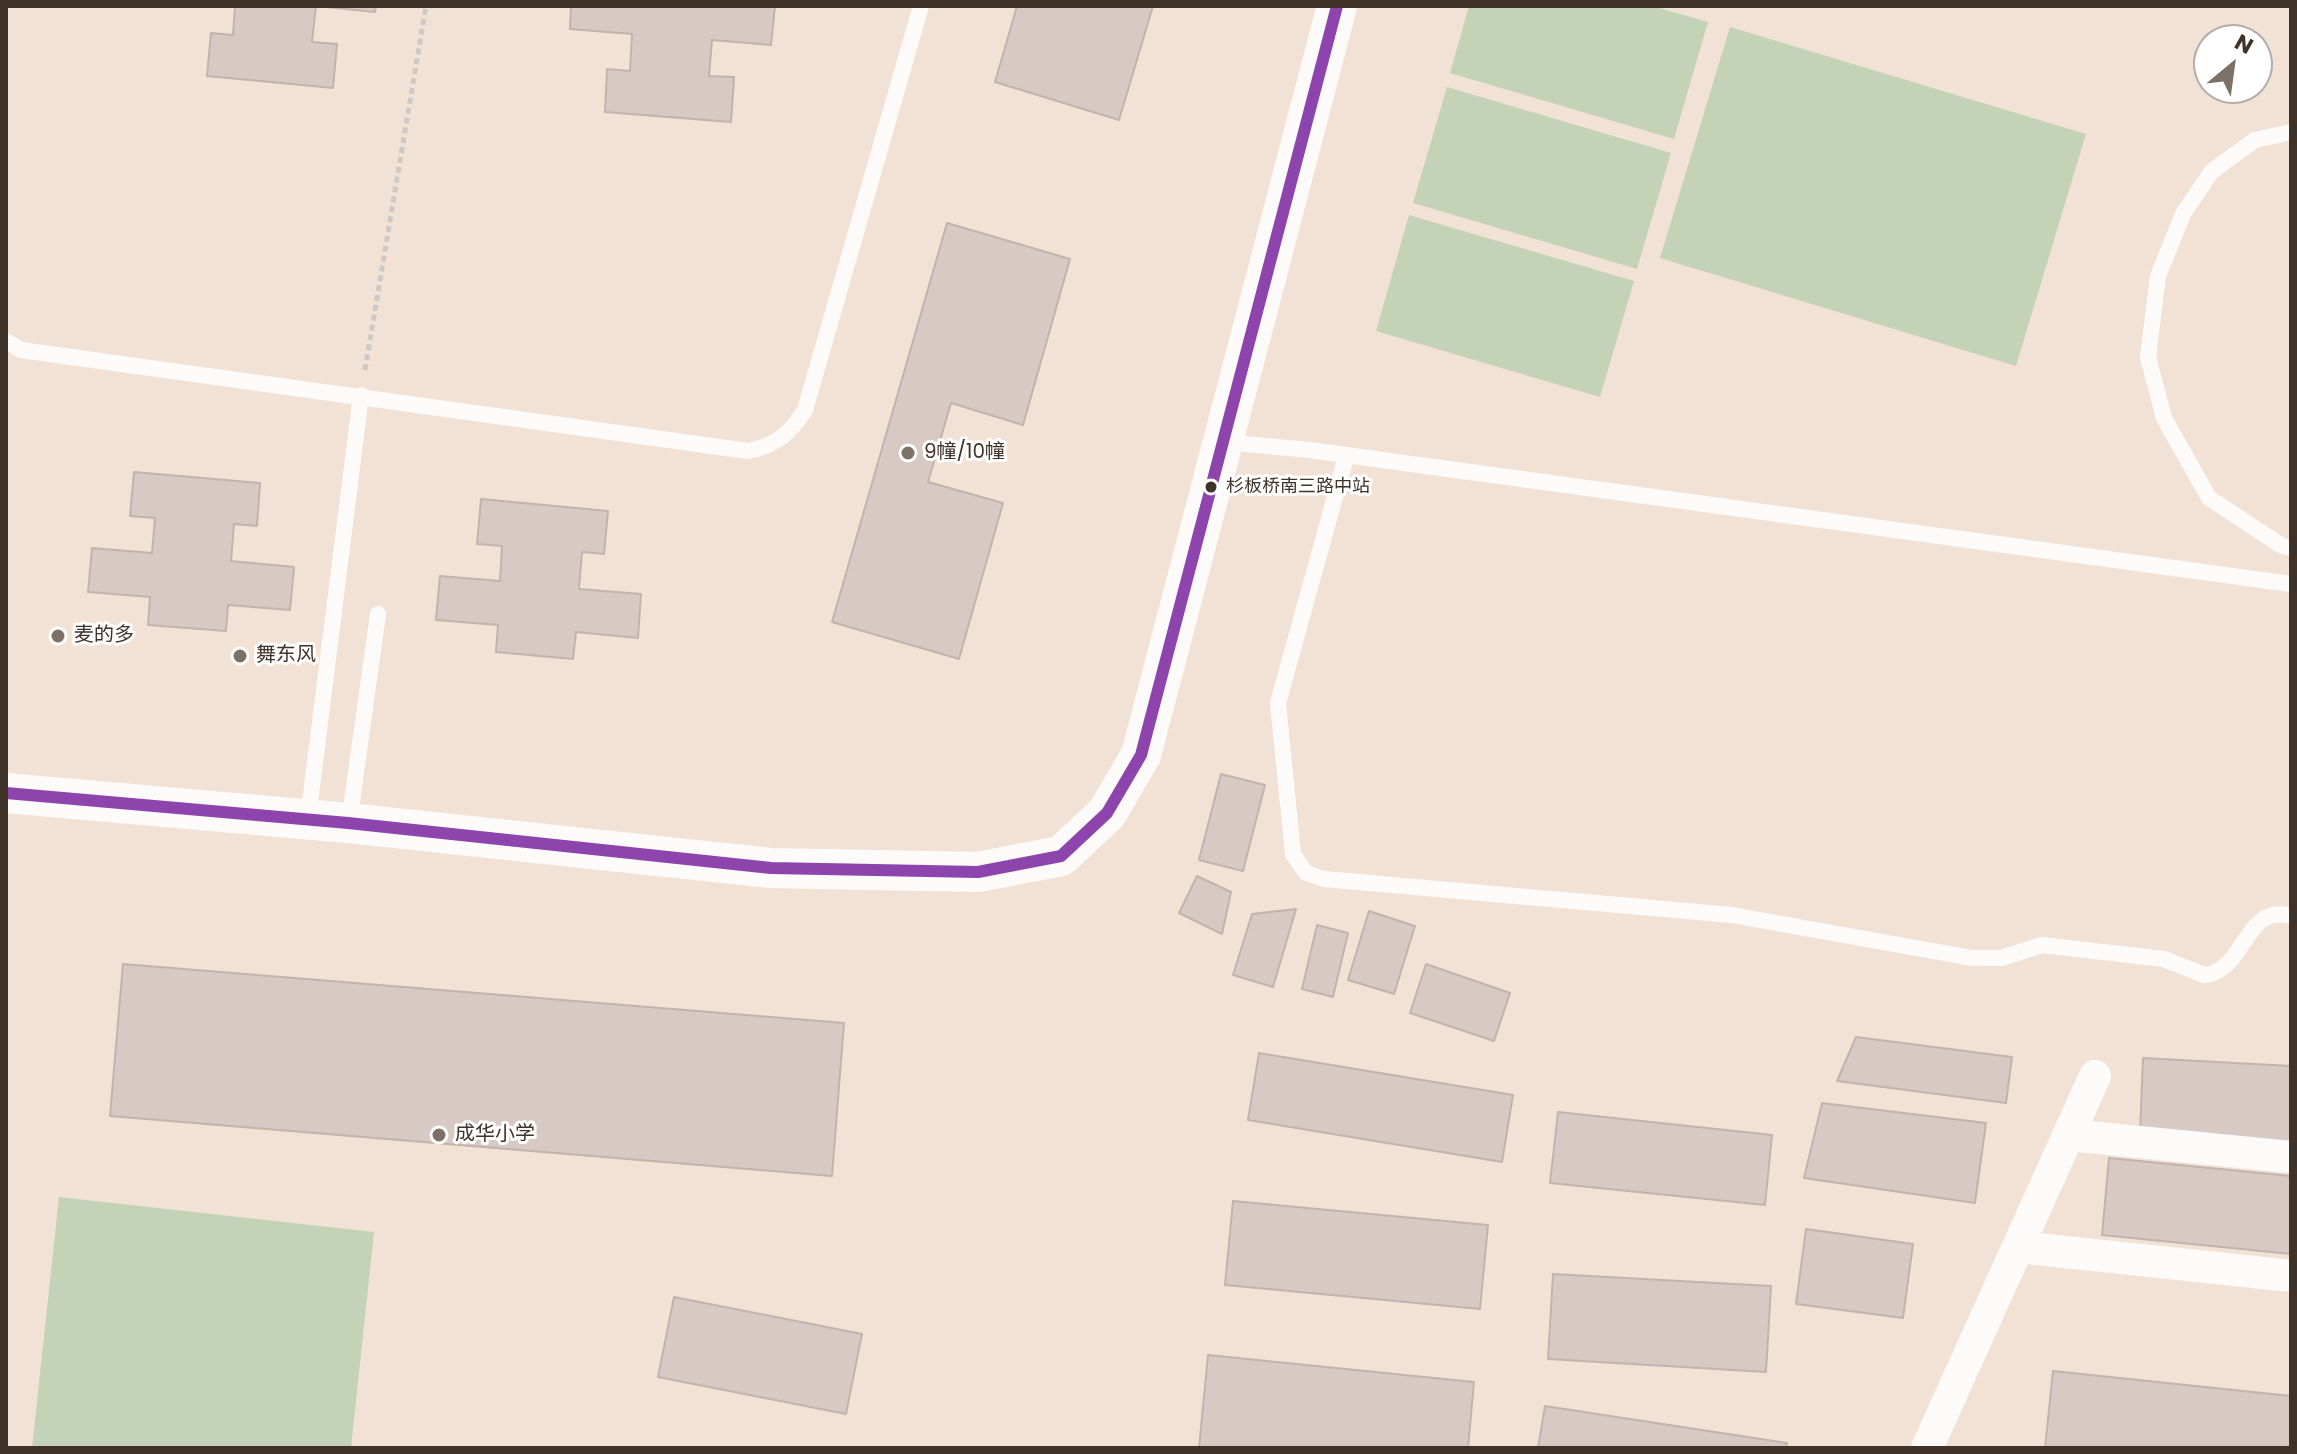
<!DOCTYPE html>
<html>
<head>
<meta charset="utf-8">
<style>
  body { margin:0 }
  #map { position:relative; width:2297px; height:1454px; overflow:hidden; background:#f2e2d6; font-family:Poppins,sans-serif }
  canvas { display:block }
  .frame { position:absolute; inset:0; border:8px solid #3e3229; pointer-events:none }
  .north { position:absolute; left:2193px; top:24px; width:80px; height:80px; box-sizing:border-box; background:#fff; border:2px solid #b2ada9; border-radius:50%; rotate:29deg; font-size:22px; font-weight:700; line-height:32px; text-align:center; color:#3e3229 }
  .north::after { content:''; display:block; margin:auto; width:28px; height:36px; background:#7d7066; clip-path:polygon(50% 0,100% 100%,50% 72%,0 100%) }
</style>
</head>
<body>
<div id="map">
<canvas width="2297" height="1454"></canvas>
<div class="frame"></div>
<div class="north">N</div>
</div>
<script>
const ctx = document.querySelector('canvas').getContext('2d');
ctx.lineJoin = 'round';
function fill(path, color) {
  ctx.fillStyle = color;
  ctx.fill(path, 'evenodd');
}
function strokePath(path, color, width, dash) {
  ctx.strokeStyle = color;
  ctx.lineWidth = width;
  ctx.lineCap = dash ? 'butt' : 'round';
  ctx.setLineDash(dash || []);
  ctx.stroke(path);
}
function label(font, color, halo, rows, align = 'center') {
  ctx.font = font + ' Poppins,"Noto Sans SC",sans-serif';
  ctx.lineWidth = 6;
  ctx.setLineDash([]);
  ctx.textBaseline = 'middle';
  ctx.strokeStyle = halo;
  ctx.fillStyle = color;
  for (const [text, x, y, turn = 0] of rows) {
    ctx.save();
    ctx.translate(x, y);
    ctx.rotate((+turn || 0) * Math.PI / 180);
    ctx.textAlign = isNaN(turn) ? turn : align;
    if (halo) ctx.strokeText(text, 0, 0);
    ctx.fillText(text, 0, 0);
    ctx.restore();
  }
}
const green = new Path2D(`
  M 1469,6 L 1652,6 L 1708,22 L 1674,139 L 1450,73 Z
  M 1730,27 L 2086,134 L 2016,366 L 1660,258 Z
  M 1447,87 L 1671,153 L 1637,269 L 1413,203 Z
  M 1409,215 L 1634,281 L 1600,397 L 1376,331 Z
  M 59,1197 L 374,1232 L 351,1448 L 32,1448 Z`);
const building = new Path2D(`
  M 235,6 L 376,6 L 375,12 L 316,6 L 312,42 L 337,44 L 333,88 L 207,76 L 211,33 L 233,35 Z
  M 571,6 L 775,6 L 771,45 L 712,40 L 709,76 L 734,77 L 731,122 L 605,112 L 607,69 L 630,71 L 632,34 L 570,29 Z
  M 1017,6 L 1153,6 L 1119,120 L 995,82 Z
  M 947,223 L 1070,259 L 1023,425 L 951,403 L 928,482 L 1003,503 L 959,659 L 832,622 Z
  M 134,472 L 260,483 L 257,526 L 234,524 L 231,561 L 294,567 L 290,610 L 228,605 L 226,631 L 148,625 L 150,597 L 88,592 L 92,548 L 152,553 L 155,518 L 130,516 Z
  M 481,499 L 608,511 L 604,554 L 582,552 L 579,589 L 641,594 L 638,638 L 576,632 L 573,659 L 496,652 L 498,625 L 436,620 L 440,576 L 500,581 L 502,546 L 477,544 Z
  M 1221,774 L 1265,785 L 1243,871 L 1199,860 Z
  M 1197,876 L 1231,892 L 1222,934 L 1179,913 Z
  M 1296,909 L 1273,987 L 1233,975 L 1252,914 Z
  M 1369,911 L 1415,926 L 1394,994 L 1348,980 Z
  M 1317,925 L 1348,933 L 1333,997 L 1302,989 Z
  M 123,964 L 844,1023 L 832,1176 L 110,1116 Z
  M 1426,964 L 1510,993 L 1494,1041 L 1410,1013 Z
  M 1856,1037 L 2012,1057 L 2006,1103 L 1837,1081 Z
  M 1259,1053 L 1513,1095 L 1502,1162 L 1248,1120 Z
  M 2143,1058 L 2291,1066 L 2291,1142 L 2140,1133 Z
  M 1822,1103 L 1986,1123 L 1975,1203 L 1804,1178 Z
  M 1558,1112 L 1772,1135 L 1765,1205 L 1550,1183 Z
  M 2109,1158 L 2291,1176 L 2291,1254 L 2102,1235 Z
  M 1233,1201 L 1488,1225 L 1480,1309 L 1225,1285 Z
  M 1806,1229 L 1913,1244 L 1903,1318 L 1796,1304 Z
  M 1553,1274 L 1771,1286 L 1766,1372 L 1548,1359 Z
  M 674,1297 L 862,1334 L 846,1414 L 658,1377 Z
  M 1208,1355 L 1474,1382 L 1468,1448 L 1199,1448 Z
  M 2053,1371 L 2291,1396 L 2291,1448 L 2045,1448 Z
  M 1545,1406 L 1787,1443 L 1786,1448 L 1538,1448 Z`);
const path = new Path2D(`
  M 365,370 L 426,6`);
const service = new Path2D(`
  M 2291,132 L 2255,140 L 2212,171 L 2183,214 L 2158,276 L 2148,357 L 2164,418 L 2209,498 L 2282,546 L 2291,548
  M 6,341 L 21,350 L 748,451 C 776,445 789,435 805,410 L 921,6
  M 1225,442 L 1309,450 L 2291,584
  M 1346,457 L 1278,703 L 1293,854 L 1306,873 L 1324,879 L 1732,915 L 1972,958 L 2001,958 L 2042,945 L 2164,959 L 2204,975 C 2246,971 2244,903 2291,916
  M 308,818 L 361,395
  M 349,823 L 378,614`);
const minor = new Path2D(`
  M 2069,1135 L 2291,1157
  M 2018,1247 L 2291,1276
  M 1927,1448 L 2095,1076`);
const tertiary = new Path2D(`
  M 6,793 L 348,823 L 771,868 L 978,872 L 1061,856 L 1107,813 L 1141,755 L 1337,6`);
const bus1 = new Path2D(`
  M 6,793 L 348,823 L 771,868 L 978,872 L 1061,856 L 1107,813 L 1141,755 L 1337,6`);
const markers = [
  [908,453,8,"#7d7066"],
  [1211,487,7,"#3e3229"],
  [58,636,8,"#7d7066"],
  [240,656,8,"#7d7066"],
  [439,1135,8,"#7d7066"]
];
const busNames = [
  ["杉板桥南三路中站",1226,487]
];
const poiNames = [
  ["9幢/10幢",924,453],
  ["麦的多",74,636],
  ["舞东风",256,656],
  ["成华小学",455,1135]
];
fill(green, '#c4d2b7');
fill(building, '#d7c9c3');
strokePath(building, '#c2b3ad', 2);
strokePath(path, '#cec9c4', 5, [6, 4]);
strokePath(service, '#fdfbf9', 16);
strokePath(minor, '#fdfbf9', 32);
strokePath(tertiary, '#fdfbf9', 40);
strokePath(bus1, '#8e44ad', 12);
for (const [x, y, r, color] of markers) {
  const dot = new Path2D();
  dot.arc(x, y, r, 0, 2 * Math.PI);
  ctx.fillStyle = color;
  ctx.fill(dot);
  strokePath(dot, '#fff', 3);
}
label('18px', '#3e3229', '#fff', busNames, 'left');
label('20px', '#3e3229', '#fff', poiNames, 'left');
</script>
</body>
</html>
